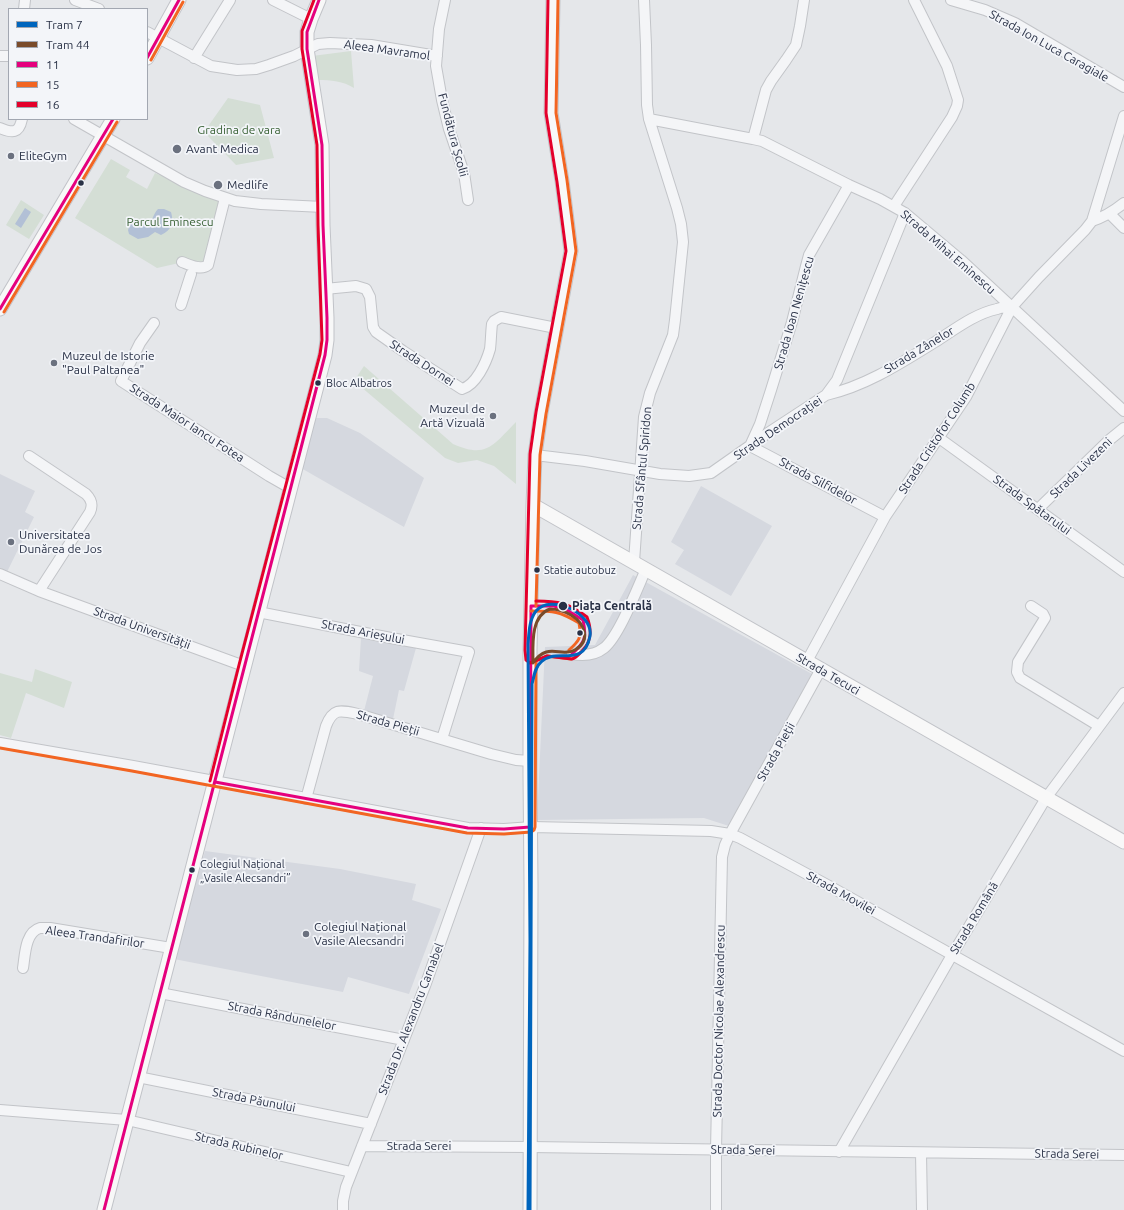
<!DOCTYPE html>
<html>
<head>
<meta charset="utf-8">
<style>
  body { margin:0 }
  #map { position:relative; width:1124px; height:1210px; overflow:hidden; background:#e5e7ea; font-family:Ubuntu,sans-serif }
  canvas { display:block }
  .legend { position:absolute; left:8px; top:8px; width:140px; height:112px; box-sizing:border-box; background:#f3f5f9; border:1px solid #a2a7b1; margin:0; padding:5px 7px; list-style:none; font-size:12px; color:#293146 }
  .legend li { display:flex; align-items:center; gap:8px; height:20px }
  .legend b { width:20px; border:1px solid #a2a7b1 }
</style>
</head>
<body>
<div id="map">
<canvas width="1124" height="1210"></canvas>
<ul class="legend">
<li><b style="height:5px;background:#0065bd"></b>Tram 7</li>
<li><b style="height:5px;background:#7a4b2a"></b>Tram 44</li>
<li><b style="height:5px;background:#e5007d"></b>11</li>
<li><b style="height:5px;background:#f26522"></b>15</li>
<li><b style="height:5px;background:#e4002b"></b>16</li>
</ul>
</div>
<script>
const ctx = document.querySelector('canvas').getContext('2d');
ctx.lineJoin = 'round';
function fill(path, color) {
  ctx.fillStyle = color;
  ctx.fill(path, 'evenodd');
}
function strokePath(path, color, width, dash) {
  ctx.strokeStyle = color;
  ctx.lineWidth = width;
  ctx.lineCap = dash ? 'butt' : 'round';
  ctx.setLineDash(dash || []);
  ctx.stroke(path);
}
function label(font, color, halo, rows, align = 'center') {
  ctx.font = font + ' Ubuntu,sans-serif';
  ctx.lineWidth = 3.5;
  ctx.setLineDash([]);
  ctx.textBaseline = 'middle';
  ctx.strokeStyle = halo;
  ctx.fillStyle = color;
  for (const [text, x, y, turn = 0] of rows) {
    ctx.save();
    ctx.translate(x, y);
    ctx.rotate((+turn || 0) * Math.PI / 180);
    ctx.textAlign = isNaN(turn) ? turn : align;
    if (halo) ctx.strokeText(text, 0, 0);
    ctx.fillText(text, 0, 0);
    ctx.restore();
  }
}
const built = new Path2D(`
  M 315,418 L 327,418 L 360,433 L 424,478 L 404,527 L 301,468 Z
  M 0,474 L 35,491 L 25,512 L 34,517 L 7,572 L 0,568 Z
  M 701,486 L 772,526 L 731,596 L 675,564 L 684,550 L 671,542 Z
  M 633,575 L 812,674 L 729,826 L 704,818 L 537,820 L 545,647 L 595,645 Z
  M 361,638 L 416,648 L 404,691 L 399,690 L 393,719 L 364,711 L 373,676 L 359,671 Z
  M 205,851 L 340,869 L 416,884 L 412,900 L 441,909 L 409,994 L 348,977 L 343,992 L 174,959 Z`);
const green = new Path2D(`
  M 351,51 L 354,88 C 343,81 331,80 318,80 L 312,56 Z
  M 228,98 L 260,105 L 274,158 L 236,165 L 204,132 Z
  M 111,159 L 130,170 L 126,177 L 147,189 L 155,173 L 222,199 L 207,265 L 179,263 L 157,268 L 75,218 Z
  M 21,200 L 44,215 L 29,239 L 6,225 Z
  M 364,366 L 453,444 C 487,459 493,445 516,422 L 516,484 L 494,466 L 477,460 L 458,463 L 445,458 L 354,381 Z
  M 35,669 L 72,682 L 64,708 L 26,693 L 11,738 L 0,735 L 0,673 L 32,682 Z`);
const water = new Path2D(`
  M 25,208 L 31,212 L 21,228 L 15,224 Z
  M 158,209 L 164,209 L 171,212 C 174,222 172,230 161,235 L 155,232 L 148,237 L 138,239 L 129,234 L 128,230 L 131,222 L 138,222 L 147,226 C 152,223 153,214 158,209 Z`);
const minor = new Path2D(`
  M 75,0 L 99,9
  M 273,0 L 311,19
  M 445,0 L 439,29 L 436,66 L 442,100 L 449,129 L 464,173 L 468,200
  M 951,0 L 985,10 L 1015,23 L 1124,87
  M 24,9 L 25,0
  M 147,32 L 211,66 L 237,70 L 256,69 L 269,65 L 294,56 L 318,44 L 330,43 L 371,45 L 437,56
  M 0,56 L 9,56
  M 194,58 L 230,0
  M 74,119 L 184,182 L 205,191 L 235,201 L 261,204 L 323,207
  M 649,119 L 753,139 L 762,141 L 849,185 L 880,199 L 905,213 L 961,260 L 1124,411
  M 0,128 C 12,133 19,134 22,119
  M 753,139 L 766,90 L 771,81 L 786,60 L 796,45 L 800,26 L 804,0
  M 849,185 L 809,255 L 806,266 L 792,322 L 771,390 L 760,424 L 750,446 L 885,517
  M 894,206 L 952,117 L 957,106 L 958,100 L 947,66 L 914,0
  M 1110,214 L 1124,228
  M 1092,221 C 1105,217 1114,211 1124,203
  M 182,262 C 190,265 201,271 208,265 L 225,198
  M 325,289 L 356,286 L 366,289 L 370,297 L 373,327 L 376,332 L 403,351 L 462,389 C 476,385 486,363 490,349 C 491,341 491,332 492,324 L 494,321 L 501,317 L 556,328
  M 181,305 L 191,274
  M 154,323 L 140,343 L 121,381 L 269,476 L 290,488
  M 826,395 C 866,386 901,363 935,342 C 954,330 974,314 997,309 C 1002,307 1007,308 1012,307
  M 939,438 L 1124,572
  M 535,455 L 585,461 L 660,474 L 689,476 L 711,473 L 768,433 L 826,395 L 837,380 L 905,213
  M 29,456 L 86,494 C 92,500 93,505 90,512 L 39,591
  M 1038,509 L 1108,441 L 1124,428
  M 634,562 L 644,417 L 650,393 L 673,335 L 675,320 L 683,242 L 681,224 L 677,208 L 649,119 L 647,105 L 646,45 L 644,0
  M 0,574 L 39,591 L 244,666
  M 1031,606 L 1043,614 L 1045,618 L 1018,662 L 1017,672 L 1020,678 L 1099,726
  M 258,612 L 391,638 L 469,652 L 442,739
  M 572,654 C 583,656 594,656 604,648 C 619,636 637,589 646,569
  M 807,661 L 885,517 L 966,397 L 1012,307 L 1039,277 L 1085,230 L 1092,221 L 1124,116
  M 0,743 L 133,766 L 468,828 L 504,829 L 532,827 L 711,831 L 730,834 L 740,838 L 831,887 L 1124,1051
  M 306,799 L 326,726 C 333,708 340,710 358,714 L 491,754 L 516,760 L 530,761
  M 23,968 C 25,956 25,932 40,928 C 43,928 47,928 50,928 L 171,948
  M 160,993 L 404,1040
  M 138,1077 L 371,1124
  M 0,1110 L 127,1120 L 351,1172
  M 362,1146 L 530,1147 L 1124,1155
  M 839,1152 L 952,955 L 1046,798 L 1124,693
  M 921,1153 L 922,1210
  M 343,1210 L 343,1201 L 346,1187 L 425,986 L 481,828
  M 716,1210 L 716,1150 L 722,857 L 725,845 L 730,834 L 821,669`);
const major = new Path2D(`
  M 147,58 L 179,0
  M 0,309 L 113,119
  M 533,505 L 1124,842
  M 104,1210 L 325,355 L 327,340 L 327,318 L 323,225 L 322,145 L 307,49 L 307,32 L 311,19 L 319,0
  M 530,1210 L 531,885 L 530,773 L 530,650 L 533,505 L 535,455 L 541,413 L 571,251 L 562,181 L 551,113 L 553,0`);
const bus1 = new Path2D(`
  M 147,58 L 179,0
  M 0,309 L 113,119
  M 531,606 L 554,606 L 567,610 L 583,620 C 587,638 585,642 572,654
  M 215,782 L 468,828 L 504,829 L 530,827
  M 530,827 L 531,606
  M 104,1210 L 325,355 L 327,340 L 327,318 L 323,225 L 322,145 L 307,49 L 307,32 L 319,0`);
const bus2 = new Path2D(`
  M 151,60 L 183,2
  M 4,312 L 117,122
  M 536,606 L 540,455 L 546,414 L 576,251 L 567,180 L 556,113 L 558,0
  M 531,611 C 554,611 559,611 579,623 C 582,638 579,641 569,650
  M 0,748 L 132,771 L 467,833 L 504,834 L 531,832 L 534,830 L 535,827 L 536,661 L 547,656 L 571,659`);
const bus3 = new Path2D(`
  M 536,601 C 558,601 569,603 587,617 C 592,630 592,641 582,651 C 579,654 576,658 572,659 L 547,656 L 530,663 L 526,660 L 525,650 L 530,454 L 536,412 L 566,251 L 557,182 L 546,113 L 548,0
  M 210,781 L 239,665 L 320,354 L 322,340 L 318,225 L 317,145 L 302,49 L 302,31 L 314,0`);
const tram1 = new Path2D(`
  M 528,1210 L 530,941 L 528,644 C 529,633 529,620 536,611 C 551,593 594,614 590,636 C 584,669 555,647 541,662 C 535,667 534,676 532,684 L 530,1210`);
const tram2 = new Path2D(`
  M 550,609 C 558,609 564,611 571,615 C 584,623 592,640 575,650 C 561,658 548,641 533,663 C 533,646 530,616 550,609 Z`);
const markers = [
  [177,149,5,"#6b717f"],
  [11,156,4,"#6b717f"],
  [81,183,3.5,"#293146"],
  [218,185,5,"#6b717f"],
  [54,363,4,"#6b717f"],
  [318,383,3.5,"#293146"],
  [493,416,4,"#6b717f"],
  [11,542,4,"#6b717f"],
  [537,570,3.5,"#293146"],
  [563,606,5,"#293146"],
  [580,633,3.5,"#293146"],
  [192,870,3.5,"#293146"],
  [306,934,4,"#6b717f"]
];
const busNames = [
  ["Bloc Albatros",326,383],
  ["Statie autobuz",544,570],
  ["Colegiul Național",200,864],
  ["„Vasile Alecsandri”",200,878]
];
const streetNames = [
  ["Strada Ion Luca Caragiale",1049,46,29],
  ["Aleea Mavramol",387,50,8],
  ["Fundătura Școlii",453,135,75],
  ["Strada Mihai Eminescu",948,252,41],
  ["Strada Ioan Nenițescu",794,313,-74],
  ["Strada Zânelor",919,350,-31],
  ["Strada Dornei",422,363,33],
  ["Strada Maior Iancu Fotea",187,423,33],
  ["Strada Democrației",778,428,-34],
  ["Strada Cristofor Columb",937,438,-57],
  ["Strada Sfântul Spiridon",642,468,-85],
  ["Strada Livezeni",1081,468,-44],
  ["Strada Silfidelor",818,481,28],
  ["Strada Spătarului",1032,505,36],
  ["Strada Universității",142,628,20],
  ["Strada Arieșului",363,632,11],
  ["Strada Tecuci",828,674,30],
  ["Strada Pieții",388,723,16],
  ["Strada Pieții",776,752,-61],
  ["Strada Movilei",841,893,29],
  ["Strada Română",974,918,-59],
  ["Aleea Trandafirilor",95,937,8],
  ["Strada Rândunelelor",282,1016,11],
  ["Strada Dr. Alexandru Carnabel",411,1019,-69],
  ["Strada Doctor Nicolae Alexandrescu",719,1021,-89],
  ["Strada Păunului",254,1100,11],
  ["Strada Rubinelor",239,1146,13],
  ["Strada Serei",419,1146],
  ["Strada Serei",743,1150,1],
  ["Strada Serei",1067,1154,1]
];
const parkNames = [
  ["Gradina de vara",239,130],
  ["Parcul Eminescu",170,222]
];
const poiNames = [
  ["Avant Medica",186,149],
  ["EliteGym",19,156],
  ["Medlife",227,185],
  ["Muzeul de Istorie",62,356],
  ["\"Paul Paltanea\"",62,370],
  ["Muzeul de",485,409,"right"],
  ["Artă Vizuală",485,423,"right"],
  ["Universitatea",19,535],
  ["Dunărea de Jos",19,549],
  ["Colegiul Național",314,927],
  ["Vasile Alecsandri",314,941]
];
const stopNames = [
  ["Piața Centrală",572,606]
];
fill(built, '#d5d8df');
fill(green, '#d4ded5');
fill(water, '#b2c0d6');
strokePath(minor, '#c2c4c8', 12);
strokePath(major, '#c1c3c8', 15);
strokePath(minor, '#f4f5f7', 10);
strokePath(major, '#f8f8f8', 13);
strokePath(bus1, '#e5007d', 3);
strokePath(bus2, '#f26522', 3);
strokePath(bus3, '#e4002b', 3);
strokePath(tram1, '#0065bd', 3);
strokePath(tram2, '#7a4b2a', 3);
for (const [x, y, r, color] of markers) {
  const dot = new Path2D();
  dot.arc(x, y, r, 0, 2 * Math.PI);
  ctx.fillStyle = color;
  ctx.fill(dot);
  strokePath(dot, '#f3f5f9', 1.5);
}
label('11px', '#293146', '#f3f5f9', busNames, 'left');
label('12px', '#293146', '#f3f5f9', streetNames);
label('12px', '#3a6236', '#f3f5f9', parkNames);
label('12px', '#293146', '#f3f5f9', poiNames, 'left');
label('bold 12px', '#293146', '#f3f5f9', stopNames, 'left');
</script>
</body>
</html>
